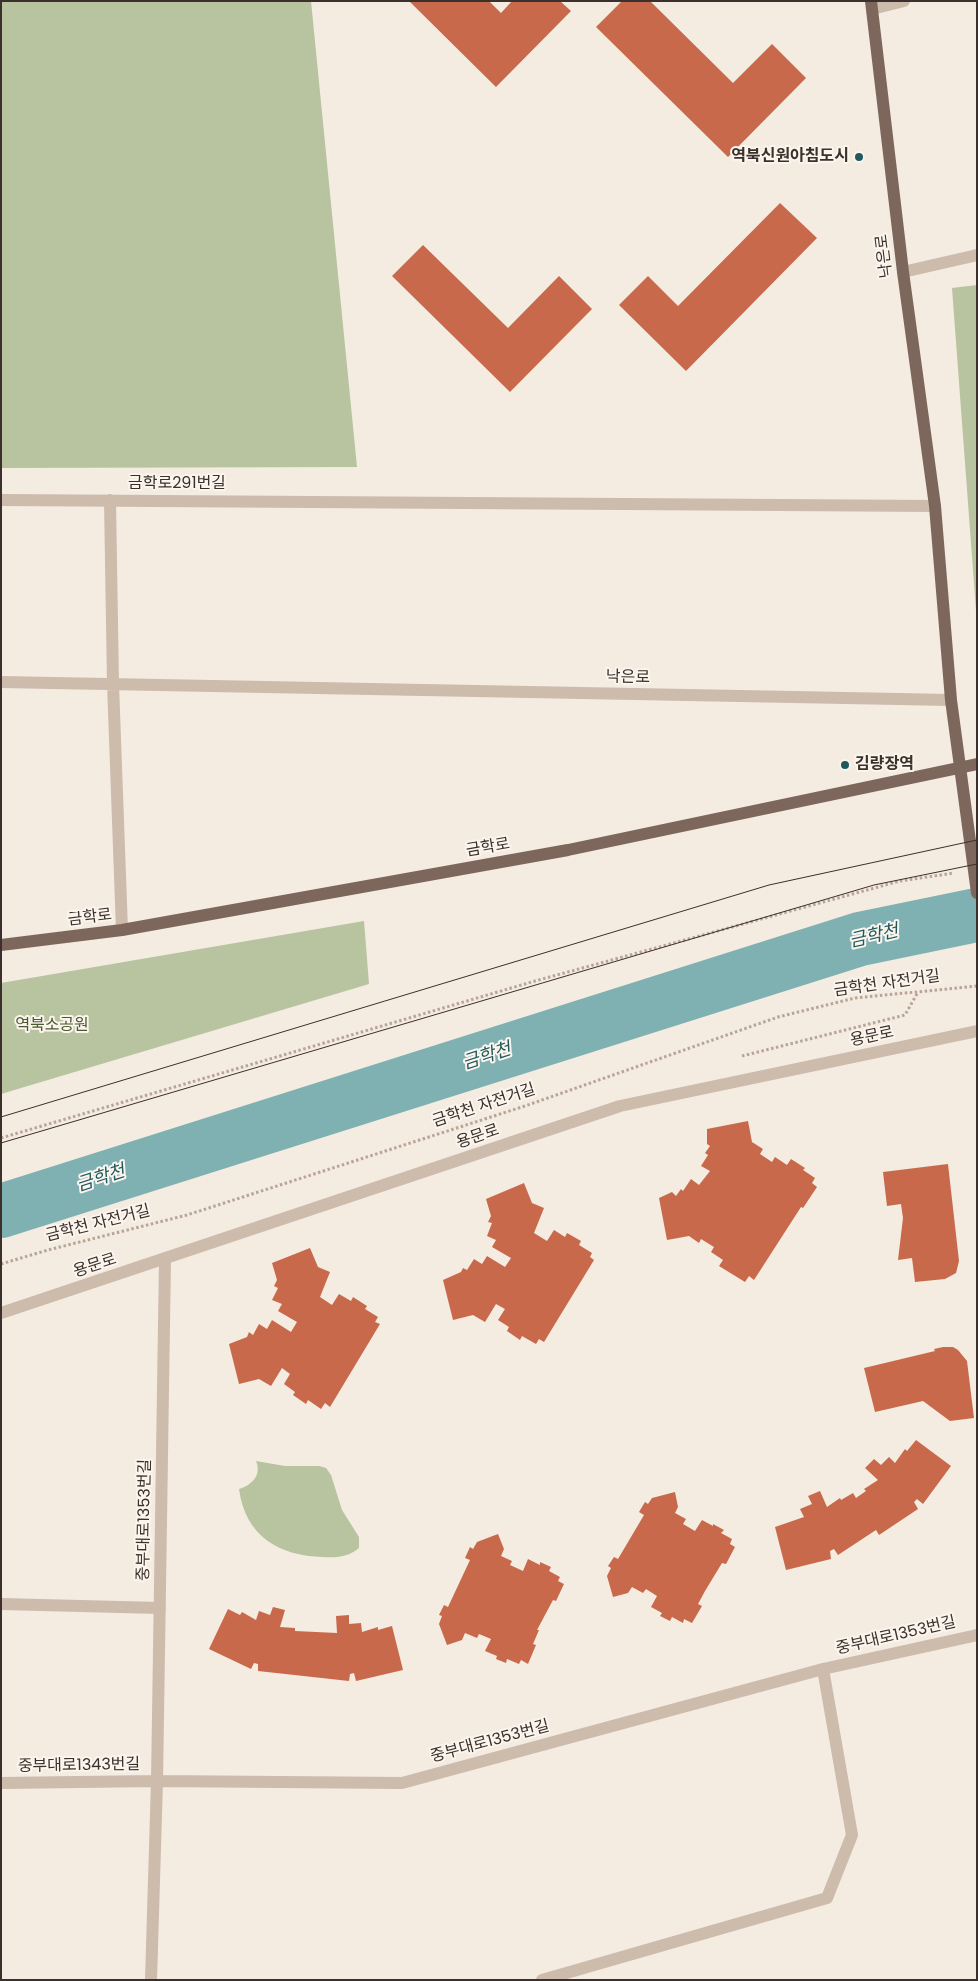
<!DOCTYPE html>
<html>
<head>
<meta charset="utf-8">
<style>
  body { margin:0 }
  #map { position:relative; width:978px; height:1981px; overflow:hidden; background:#f4ebe1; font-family:Poppins,sans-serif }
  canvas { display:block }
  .frame { position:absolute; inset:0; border:2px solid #3b302b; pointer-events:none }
</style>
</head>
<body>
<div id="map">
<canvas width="978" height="1981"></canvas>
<div class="frame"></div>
</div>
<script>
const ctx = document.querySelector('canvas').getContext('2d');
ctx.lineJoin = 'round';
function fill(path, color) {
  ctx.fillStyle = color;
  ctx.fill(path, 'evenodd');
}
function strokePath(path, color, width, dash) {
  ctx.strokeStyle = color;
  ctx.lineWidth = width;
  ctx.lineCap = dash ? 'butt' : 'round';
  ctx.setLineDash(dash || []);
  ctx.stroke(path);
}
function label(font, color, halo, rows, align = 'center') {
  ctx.font = font + ' Poppins,"Noto Sans KR",sans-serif';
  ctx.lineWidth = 4;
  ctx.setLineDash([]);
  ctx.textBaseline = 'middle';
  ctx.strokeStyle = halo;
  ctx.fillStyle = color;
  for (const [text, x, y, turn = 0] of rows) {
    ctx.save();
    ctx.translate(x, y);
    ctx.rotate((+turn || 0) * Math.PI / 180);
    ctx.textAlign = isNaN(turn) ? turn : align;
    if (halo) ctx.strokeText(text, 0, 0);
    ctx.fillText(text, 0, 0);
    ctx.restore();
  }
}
const green = new Path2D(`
  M 1,1 L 311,1 L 357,467 L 1,468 Z
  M 977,285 L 977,624 L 952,288 Z
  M 364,921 L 369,984 L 1,1094 L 1,983 Z
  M 256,1461 L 285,1466 L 319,1466 L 326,1468 L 331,1475 L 342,1510 L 359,1537 L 359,1548 C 348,1557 337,1558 323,1557 C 278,1556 245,1535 239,1489 C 252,1485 262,1475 256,1461 Z`);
const river = new Path2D(`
  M 1,1211 L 860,939 L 977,915`);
const building = new Path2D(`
  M 409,1 L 489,1 L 501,13 L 512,1 L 560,1 L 571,11 L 496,87 Z
  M 622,1 L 650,1 L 733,83 L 772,44 L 806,78 L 728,157 L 596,27 Z
  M 780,203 L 817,238 L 686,371 L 619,305 L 648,276 L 678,306 Z
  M 423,245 L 508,328 L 559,276 L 592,309 L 510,392 L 392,276 Z
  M 748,1121 L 752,1142 L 763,1149 L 760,1154 L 772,1162 L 775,1157 L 787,1165 L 791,1159 L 805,1168 L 803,1170 L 815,1178 L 812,1183 L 817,1187 L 803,1208 L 801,1207 L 754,1280 L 749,1276 L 745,1282 L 719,1266 L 723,1260 L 711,1252 L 714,1247 L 701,1239 L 699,1243 L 689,1236 L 667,1240 L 659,1198 L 672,1192 L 676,1196 L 681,1189 L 683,1191 L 691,1179 L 699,1185 L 710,1171 L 701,1166 L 708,1155 L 705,1153 L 710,1146 L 707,1144 L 707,1129 Z
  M 948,1164 L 959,1261 L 956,1273 L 945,1279 L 915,1282 L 912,1258 L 898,1260 L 903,1218 L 901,1204 L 887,1206 L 883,1172 Z
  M 524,1183 L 532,1203 L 544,1208 L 534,1233 L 547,1241 L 554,1230 L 565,1237 L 567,1233 L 581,1241 L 579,1245 L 592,1253 L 590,1257 L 594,1260 L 544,1342 L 539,1339 L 536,1344 L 522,1336 L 520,1340 L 507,1331 L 509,1327 L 498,1320 L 505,1309 L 496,1304 L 485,1322 L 473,1315 L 453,1320 L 443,1280 L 461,1272 L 463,1268 L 467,1270 L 474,1259 L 482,1264 L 487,1256 L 505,1267 L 511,1258 L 492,1247 L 496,1240 L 487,1236 L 492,1223 L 488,1222 L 491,1216 L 486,1199 Z
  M 310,1248 L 318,1267 L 330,1272 L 320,1297 L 332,1305 L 339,1294 L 351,1301 L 353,1297 L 367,1306 L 365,1309 L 378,1317 L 375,1322 L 380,1324 L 330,1407 L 325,1403 L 321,1409 L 308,1400 L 306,1404 L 293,1395 L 295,1392 L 284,1384 L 290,1374 L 282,1368 L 271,1386 L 259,1379 L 239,1384 L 229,1344 L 247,1337 L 249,1332 L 253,1335 L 259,1324 L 267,1329 L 272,1320 L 291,1332 L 297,1322 L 278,1311 L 282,1304 L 272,1300 L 278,1288 L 274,1286 L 277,1280 L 272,1263 Z
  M 943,1347 L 953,1347 L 958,1350 L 967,1361 L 974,1418 L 950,1421 L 923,1401 L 875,1412 L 864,1368 L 935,1351 L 934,1349 Z
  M 916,1440 L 951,1466 L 923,1504 L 917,1499 L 914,1502 L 918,1509 L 879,1535 L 876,1530 L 838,1555 L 834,1549 L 830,1551 L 831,1559 L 786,1570 L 775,1527 L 804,1517 L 800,1509 L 812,1504 L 808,1496 L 820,1491 L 827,1507 L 840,1498 L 841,1500 L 853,1493 L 856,1498 L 866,1491 L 864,1489 L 878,1480 L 865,1468 L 874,1459 L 881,1465 L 889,1457 L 895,1463 L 905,1449 L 907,1451 Z
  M 675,1492 L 678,1507 L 675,1513 L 686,1519 L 683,1524 L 695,1531 L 702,1520 L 713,1526 L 713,1524 L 724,1530 L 721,1533 L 732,1539 L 730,1544 L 735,1547 L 726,1564 L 722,1563 L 705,1591 L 698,1604 L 702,1606 L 692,1623 L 684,1619 L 683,1623 L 672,1617 L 670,1621 L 660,1616 L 662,1613 L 651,1607 L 657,1596 L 646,1589 L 643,1593 L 632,1587 L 628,1593 L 613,1597 L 607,1576 L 611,1568 L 608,1566 L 614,1557 L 618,1559 L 644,1515 L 639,1512 L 645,1502 L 648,1504 L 652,1498 Z
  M 498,1534 L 504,1549 L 501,1556 L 512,1561 L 510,1565 L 523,1571 L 528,1559 L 540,1565 L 540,1562 L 551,1567 L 549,1571 L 560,1577 L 558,1581 L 564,1584 L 556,1601 L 553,1600 L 537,1630 L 539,1630 L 533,1644 L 536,1645 L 528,1664 L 521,1660 L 519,1664 L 507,1659 L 506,1663 L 496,1659 L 497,1656 L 485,1651 L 491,1639 L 479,1634 L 477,1638 L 465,1633 L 462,1640 L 447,1645 L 439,1624 L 442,1616 L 439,1615 L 444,1605 L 448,1607 L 470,1560 L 465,1558 L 470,1547 L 473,1549 L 477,1542 Z
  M 273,1607 L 285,1610 L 280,1627 L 295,1628 L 295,1631 L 337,1633 L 336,1616 L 349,1615 L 349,1624 L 361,1623 L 362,1632 L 378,1627 L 378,1630 L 392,1626 L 403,1670 L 356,1681 L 354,1673 L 350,1674 L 349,1681 L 258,1671 L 258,1664 L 254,1663 L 251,1669 L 209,1649 L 228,1609 L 240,1615 L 242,1612 L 256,1620 L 259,1611 L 270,1615 Z`);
const path = new Path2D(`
  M 742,1056 L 905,1015 L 918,992
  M 1,1138 L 535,981 L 900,881 L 954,873
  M 1,1264 L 48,1250 L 187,1215 L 525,1106 L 778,1017 L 855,998 L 977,986`);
const minor = new Path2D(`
  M 872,9 L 904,1
  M 903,272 L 977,255
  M 1,500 L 935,506
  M 110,500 L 113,684 L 122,930
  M 1,682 L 951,700
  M 1,1313 L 620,1106 L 977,1031
  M 1,1604 L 160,1608
  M 1,1783 L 157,1781 L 402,1783 L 823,1669 L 977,1635
  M 151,1980 L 157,1781 L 165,1259
  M 542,1980 L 827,1898 L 852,1835 L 823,1669`);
const major = new Path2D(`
  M 871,1 L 903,272 L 935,506 L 951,700 L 977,893
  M 1,945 L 122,930 L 568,850 L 977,764`);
const tram = new Path2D(`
  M 1,1117 L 769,885 L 977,840
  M 1,1143 L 874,885 L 977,864`);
const markers = [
  [859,157,5,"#1f5a5e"],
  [845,765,5,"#1f5a5e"]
];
const poiNames = [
  ["역북신원아침도시",849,157],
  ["김량장역",855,765,"left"]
];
const streetNames = [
  ["낙은로",885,256,-97],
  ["금학로291번길",177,484],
  ["낙은로",628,678,1],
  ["금학로",488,848,-10],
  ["금학로",90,918,-7],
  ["금학천 자전거길",887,984,-8],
  ["용문로",872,1037,-12],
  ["금학천 자전거길",484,1106,-18],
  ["용문로",478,1137,-19],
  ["금학천 자전거길",98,1224,-14],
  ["용문로",95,1266,-18],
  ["중부대로1353번길",145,1520,-89],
  ["중부대로1353번길",896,1636,-13],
  ["중부대로1353번길",490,1742,-15],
  ["중부대로1343번길",79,1766,-1]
];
const parkNames = [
  ["역북소공원",52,1026]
];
const waterNames = [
  ["금학천",874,937,-13],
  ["금학천",487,1057,-18],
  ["금학천",101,1179,-18]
];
fill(green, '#b8c4a0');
strokePath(river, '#7fb0b2', 54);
fill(building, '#c8694b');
strokePath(path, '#b9a596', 3, [2.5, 2.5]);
strokePath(minor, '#cdbbac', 12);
strokePath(major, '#7d675c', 12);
strokePath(tram, '#3b302b', 1);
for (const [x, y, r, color] of markers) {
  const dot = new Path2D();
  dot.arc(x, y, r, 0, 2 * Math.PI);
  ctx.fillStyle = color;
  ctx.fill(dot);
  strokePath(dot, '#fbf5ee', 2);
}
label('bold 16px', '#3b302b', '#fbf5ee', poiNames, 'right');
label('16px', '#3b302b', '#fbf5ee', streetNames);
label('16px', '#4a5a2e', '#fbf5ee', parkNames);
label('italic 18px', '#1f5a5e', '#fbf5ee', waterNames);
</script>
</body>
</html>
